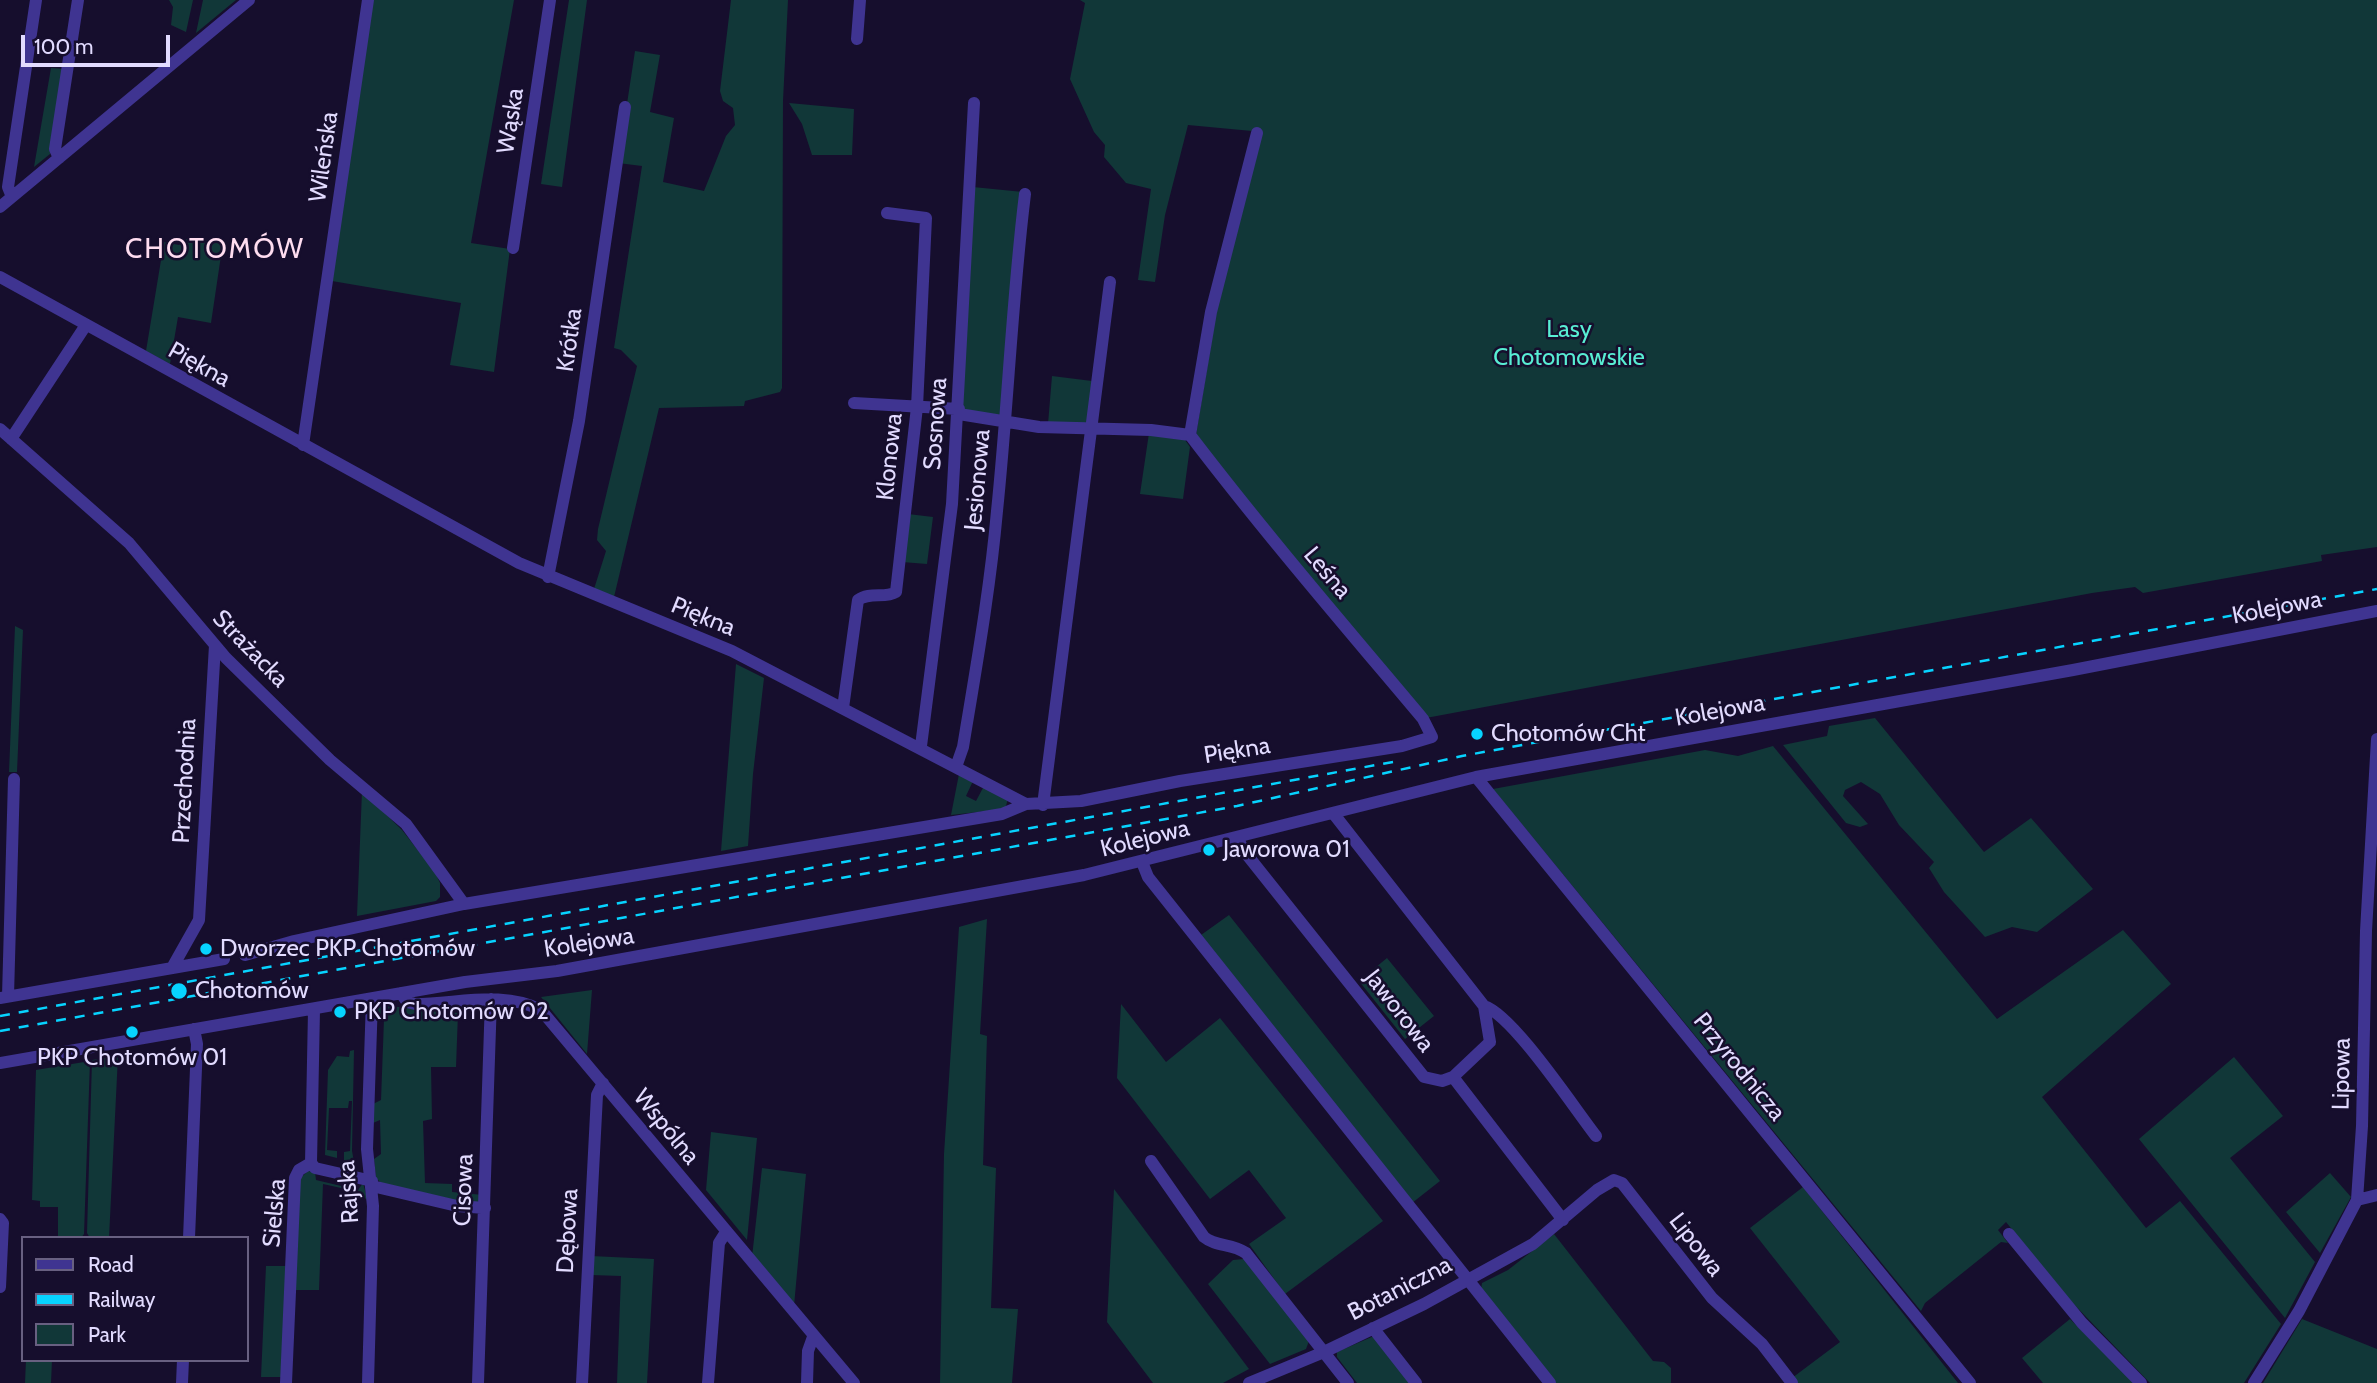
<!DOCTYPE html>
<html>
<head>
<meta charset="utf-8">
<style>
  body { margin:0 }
  #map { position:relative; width:2377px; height:1383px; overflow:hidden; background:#160e2d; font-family:Cabin,sans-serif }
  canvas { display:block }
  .legend { position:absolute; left:21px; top:1236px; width:228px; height:126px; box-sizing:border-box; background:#160e2d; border:2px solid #686081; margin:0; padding:9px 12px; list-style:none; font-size:21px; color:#e2dbff }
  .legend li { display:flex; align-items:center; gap:14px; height:35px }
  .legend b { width:35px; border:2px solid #686081 }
  .scale { position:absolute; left:21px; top:35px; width:149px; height:32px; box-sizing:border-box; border:4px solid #e2dbff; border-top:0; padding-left:9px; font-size:21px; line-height:24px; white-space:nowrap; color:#e2dbff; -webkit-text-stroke:5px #160e2d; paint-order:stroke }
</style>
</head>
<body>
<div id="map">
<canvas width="2377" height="1383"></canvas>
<ul class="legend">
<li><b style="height:9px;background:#3f3491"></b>Road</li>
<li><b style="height:9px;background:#07d3ff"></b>Railway</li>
<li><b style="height:19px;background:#113738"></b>Park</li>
</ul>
<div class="scale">100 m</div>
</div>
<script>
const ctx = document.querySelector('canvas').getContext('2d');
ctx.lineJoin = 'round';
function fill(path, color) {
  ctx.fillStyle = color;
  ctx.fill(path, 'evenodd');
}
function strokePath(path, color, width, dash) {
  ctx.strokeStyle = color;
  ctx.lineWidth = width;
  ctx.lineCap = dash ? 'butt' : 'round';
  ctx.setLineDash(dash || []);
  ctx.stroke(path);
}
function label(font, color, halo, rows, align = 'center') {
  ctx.font = font + ' Cabin,sans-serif';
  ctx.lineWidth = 5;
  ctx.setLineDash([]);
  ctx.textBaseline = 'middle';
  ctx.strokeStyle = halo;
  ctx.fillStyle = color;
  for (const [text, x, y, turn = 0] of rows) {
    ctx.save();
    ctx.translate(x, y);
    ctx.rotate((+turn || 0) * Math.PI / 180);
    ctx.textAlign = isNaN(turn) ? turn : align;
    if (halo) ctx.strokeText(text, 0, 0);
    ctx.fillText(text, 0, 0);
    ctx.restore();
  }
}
const green = new Path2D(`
  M 169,0 L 193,0 L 186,32 L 171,25 L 173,7 Z
  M 203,0 L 236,0 L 196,33 Z
  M 372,0 L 514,0 L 471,243 L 510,249 L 494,372 L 450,365 L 461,303 L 332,281 Z
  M 569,0 L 587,0 L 562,187 L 541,184 Z
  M 731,0 L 788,0 L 783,101 L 782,388 L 780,392 L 745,401 L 744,406 L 659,408 L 614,597 L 594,589 L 606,551 L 597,540 L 598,529 L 637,366 L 621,350 L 614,348 L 642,166 L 618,163 L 635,51 L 660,55 L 650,112 L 674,118 L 663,182 L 704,191 L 726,136 L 735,125 L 733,108 L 723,101 L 720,91 Z
  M 1080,0 L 2377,0 L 2377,547 L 2321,555 L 2322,561 L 2143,593 L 2135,587 L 2092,593 L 1426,718 L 1207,457 L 1196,435 L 1218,301 L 1252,131 L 1188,125 L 1165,215 L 1155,282 L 1138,280 L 1151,189 L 1126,183 L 1104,157 L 1105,145 L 1094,132 L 1070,79 L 1085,3 Z
  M 51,68 L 64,69 L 50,154 L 34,167 Z
  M 789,103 L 854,109 L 852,155 L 812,155 L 802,124 Z
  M 973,187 L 1023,192 L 1000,417 L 962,412 Z
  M 188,238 L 223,242 L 211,323 L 178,317 L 170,364 L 146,351 L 164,242 L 179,245 Z
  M 1052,376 L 1092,381 L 1087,422 L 1082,425 L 1048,424 Z
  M 1149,433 L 1183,437 L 1190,447 L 1183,499 L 1140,494 Z
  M 908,514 L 933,517 L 927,564 L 902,562 Z
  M 15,626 L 23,630 L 17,772 L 9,772 Z
  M 736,664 L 764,678 L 753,774 L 748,846 L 721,851 Z
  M 1875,718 L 1984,852 L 2031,818 L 2093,889 L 2037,932 L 2012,927 L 1985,937 L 1944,892 L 1929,868 L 1934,862 L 1899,825 L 1880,794 L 1861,782 L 1845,790 L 1843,796 L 1868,824 L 1860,827 L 1846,823 L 1783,745 L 1827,736 L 1829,726 Z
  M 1773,746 L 1997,1019 L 2123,930 L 2171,984 L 2042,1097 L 2146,1228 L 2180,1201 L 2281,1324 L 2244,1383 L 2150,1383 L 2066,1296 L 2006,1222 L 1998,1230 L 2008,1243 L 2001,1242 L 1925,1303 L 1921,1311 L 1493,789 L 1705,750 L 1738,756 Z
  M 959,774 L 973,781 L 966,796 L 976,801 L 984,786 L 1008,799 L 1005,809 L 951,815 Z
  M 362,791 L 402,830 L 435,872 L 440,883 L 440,897 L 436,901 L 357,916 Z
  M 1229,915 L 1440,1181 L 1412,1203 L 1201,935 Z
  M 987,919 L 980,1034 L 987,1036 L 983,1165 L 996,1168 L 991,1308 L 1018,1309 L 1012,1383 L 940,1383 L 944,1154 L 959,927 Z
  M 1387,958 L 1434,1016 L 1405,1039 L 1359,981 Z
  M 592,990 L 587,1054 L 541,997 Z
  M 1121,1004 L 1166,1062 L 1220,1018 L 1383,1221 L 1285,1294 L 1249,1244 L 1286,1218 L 1249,1170 L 1210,1199 L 1117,1078 Z
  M 379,1005 L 458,1013 L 456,1067 L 431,1067 L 432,1119 L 423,1121 L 425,1183 L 452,1184 L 452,1192 L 483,1195 L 476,1205 L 381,1183 L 376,1178 L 374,1159 L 381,1154 L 380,1120 L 373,1123 L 373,1104 L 381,1100 L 384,1019 L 376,1022 Z
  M 354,1050 L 352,1151 L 354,1162 L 344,1160 L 344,1152 L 350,1151 L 352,1101 L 349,1101 L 348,1108 L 329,1108 L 327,1150 L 337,1151 L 337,1158 L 325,1155 L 328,1070 L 337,1056 L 349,1057 L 350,1051 Z
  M 118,1056 L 109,1238 L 90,1238 L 87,1233 L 92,1060 Z
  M 2234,1057 L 2283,1116 L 2230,1158 L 2315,1262 L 2285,1318 L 2139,1139 Z
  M 90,1061 L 84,1234 L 81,1238 L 58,1238 L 58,1207 L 40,1207 L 40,1201 L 32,1200 L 36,1070 Z
  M 711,1132 L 757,1138 L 747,1240 L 706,1190 Z
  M 762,1168 L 806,1174 L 794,1306 L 752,1257 Z
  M 308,1171 L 315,1172 L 316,1180 L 358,1190 L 363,1183 L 368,1201 L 359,1192 L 323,1184 L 319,1290 L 295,1290 L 299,1179 Z
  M 2330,1173 L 2351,1197 L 2320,1253 L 2286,1212 Z
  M 1803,1187 L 1958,1383 L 1796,1383 L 1792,1378 L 1840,1342 L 1750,1228 Z
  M 1114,1189 L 1249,1369 L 1223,1383 L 1153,1383 L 1107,1322 Z
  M 1554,1234 L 1653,1361 L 1664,1362 L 1671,1368 L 1671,1383 L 1556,1383 L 1481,1289 L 1482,1283 L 1508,1270 Z
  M 591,1256 L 654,1259 L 647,1383 L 617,1383 L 621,1276 L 591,1275 Z
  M 1244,1259 L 1309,1341 L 1306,1349 L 1270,1364 L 1208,1284 L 1233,1260 Z
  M 266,1266 L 287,1266 L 283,1377 L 261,1377 Z
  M 2070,1319 L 2134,1383 L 2043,1383 L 2022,1358 Z
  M 2302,1319 L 2377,1349 L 2377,1383 L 2263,1383 Z
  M 1374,1336 L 1410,1383 L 1357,1383 L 1337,1357 L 1337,1352 Z
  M 26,1360 L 52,1360 L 51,1383 L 25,1383 Z`);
const street = new Path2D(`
  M 857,39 L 860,0
  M 59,158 L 55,149 L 78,0
  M 12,197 L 8,187 L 36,0
  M 0,207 L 249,0
  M 513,248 L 550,0
  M 0,277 L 519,563 L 732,651 L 1026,804 L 1081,801 L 1180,781 L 1402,746 L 1432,737 L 1423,719 C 1344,625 1264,532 1190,435 L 1211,312 L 1257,133
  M 854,403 L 959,409
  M 959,414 L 1039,427 L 1151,430 L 1190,435
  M 0,429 L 129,543 L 226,658 L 330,760 L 406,824 L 464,904
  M 11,439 L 86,325
  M 303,445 L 368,0
  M 548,577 L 579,421 L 625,107
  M 843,708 L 858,600 C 870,591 885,599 896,592 L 917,407 L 926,218 L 887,213
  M 921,746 L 952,504 L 974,103
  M 956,767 L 963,747 C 976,668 990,590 997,511 C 1008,405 1012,299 1025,194
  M 1476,777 L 1970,1383
  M 1043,805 L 1110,282
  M 1333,813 L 1484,1006 C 1513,1015 1574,1108 1596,1136
  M 1237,837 L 1244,851 L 1424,1077 L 1442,1081 L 1453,1077 L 1563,1220
  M 1142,862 L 1148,877 L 1550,1383
  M 245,955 L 294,941 L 464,904 L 1002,814 L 1026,804
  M 172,968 L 199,920 L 215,645
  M 401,993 L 407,1002 L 415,1004 C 457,1004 503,990 541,1010 L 854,1383
  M 8,996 L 14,779
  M 0,998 L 224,959
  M 0,1063 L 465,982 L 557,971 L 1084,875 L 1476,777 L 2073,670 L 2377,611
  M 1453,1077 L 1490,1042 L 1484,1006
  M 1151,1161 L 1204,1237 C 1216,1247 1232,1243 1246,1253 L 1348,1383
  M 311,1163 L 314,1010
  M 311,1163 L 315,1168 L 372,1181
  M 372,1186 L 457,1206 L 485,1208
  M 2357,1200 L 2377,1195
  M 0,1219 L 3,1223 L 0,1287
  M 2009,1234 L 2082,1323 L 2141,1383
  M 189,1238 L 197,1044 L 194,1029
  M 1373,1328 L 1416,1383
  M 182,1383 L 183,1360
  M 286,1383 L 295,1178 L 299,1170 L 311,1163
  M 368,1383 L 373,1206 L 367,1149 L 372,999
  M 478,1383 L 491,999
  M 582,1383 L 597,1095 L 603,1083
  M 708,1383 L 719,1243 L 726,1232
  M 807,1383 L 808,1351 L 813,1337
  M 1249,1383 L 1324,1352 L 1424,1304 L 1533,1244 L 1597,1190 L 1614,1180 L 1622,1183 L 1712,1298 L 1762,1344 L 1792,1383
  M 2254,1383 L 2299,1311 L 2357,1200 L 2362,1126 L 2366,931 L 2377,739`);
const rail = new Path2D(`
  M 0,1016 L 1398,761
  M 0,1031 L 1237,806 L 1462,756 L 2377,589`);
const markers = [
  [1477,734,7,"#07d3ff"],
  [1209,850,7,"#07d3ff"],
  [206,949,7,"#07d3ff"],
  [179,991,9,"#07d3ff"],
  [340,1012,7,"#07d3ff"],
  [132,1032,7,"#07d3ff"]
];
const streetNames = [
  ["Wąska",511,121,-81],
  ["Wileńska",324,157,-82],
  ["Krótka",570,340,-82],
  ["Piękna",199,365,29],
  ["Sosnowa",936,424,-86],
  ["Klonowa",890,457,-84],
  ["Jesionowa",978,480,-85],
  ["Leśna",1327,573,50],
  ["Kolejowa",2277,608,-11],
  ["Piękna",703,617,22],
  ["Strażacka",250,649,46],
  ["Kolejowa",1720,711,-10],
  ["Piękna",1237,751,-9],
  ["Przechodnia",185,781,-87],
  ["Kolejowa",1145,839,-14],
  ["Kolejowa",589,943,-9],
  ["Jaworowa",1399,1011,52],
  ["Przyrodnicza",1739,1067,51],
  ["Lipowa",2342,1074,-89],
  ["Wspólna",666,1127,51],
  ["Cisowa",464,1190,-88],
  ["Rajska",349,1192,-94],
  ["Sielska",275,1213,-85],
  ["Dębowa",568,1231,-87],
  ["Lipowa",1696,1245,52],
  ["Botaniczna",1400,1289,-27]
];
const parkNames = [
  ["Lasy",1569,330],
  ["Chotomowskie",1569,358]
];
const poiNames = [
  ["Chotomów Cht",1491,734],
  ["Jaworowa 01",1223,850],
  ["Dworzec PKP Chotomów",220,949],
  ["Chotomów",195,991],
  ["PKP Chotomów 02",354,1012],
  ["PKP Chotomów 01",132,1058,"center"]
];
const quarterNames = [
  ["CHOTOMÓW",215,250]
];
fill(green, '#113738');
strokePath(street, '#3f3491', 12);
strokePath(rail, '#07d3ff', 2.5, [10, 9]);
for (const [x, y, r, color] of markers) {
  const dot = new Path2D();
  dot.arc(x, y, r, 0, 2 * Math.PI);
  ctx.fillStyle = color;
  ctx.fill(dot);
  strokePath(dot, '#160e2d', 2.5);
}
label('24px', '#e2dbff', '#160e2d', streetNames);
label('24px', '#58edd3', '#160e2d', parkNames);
label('24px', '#e2dbff', '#160e2d', poiNames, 'left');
ctx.letterSpacing = '2px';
label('28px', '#ffddf0', '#160e2d', quarterNames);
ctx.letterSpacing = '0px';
</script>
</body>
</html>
